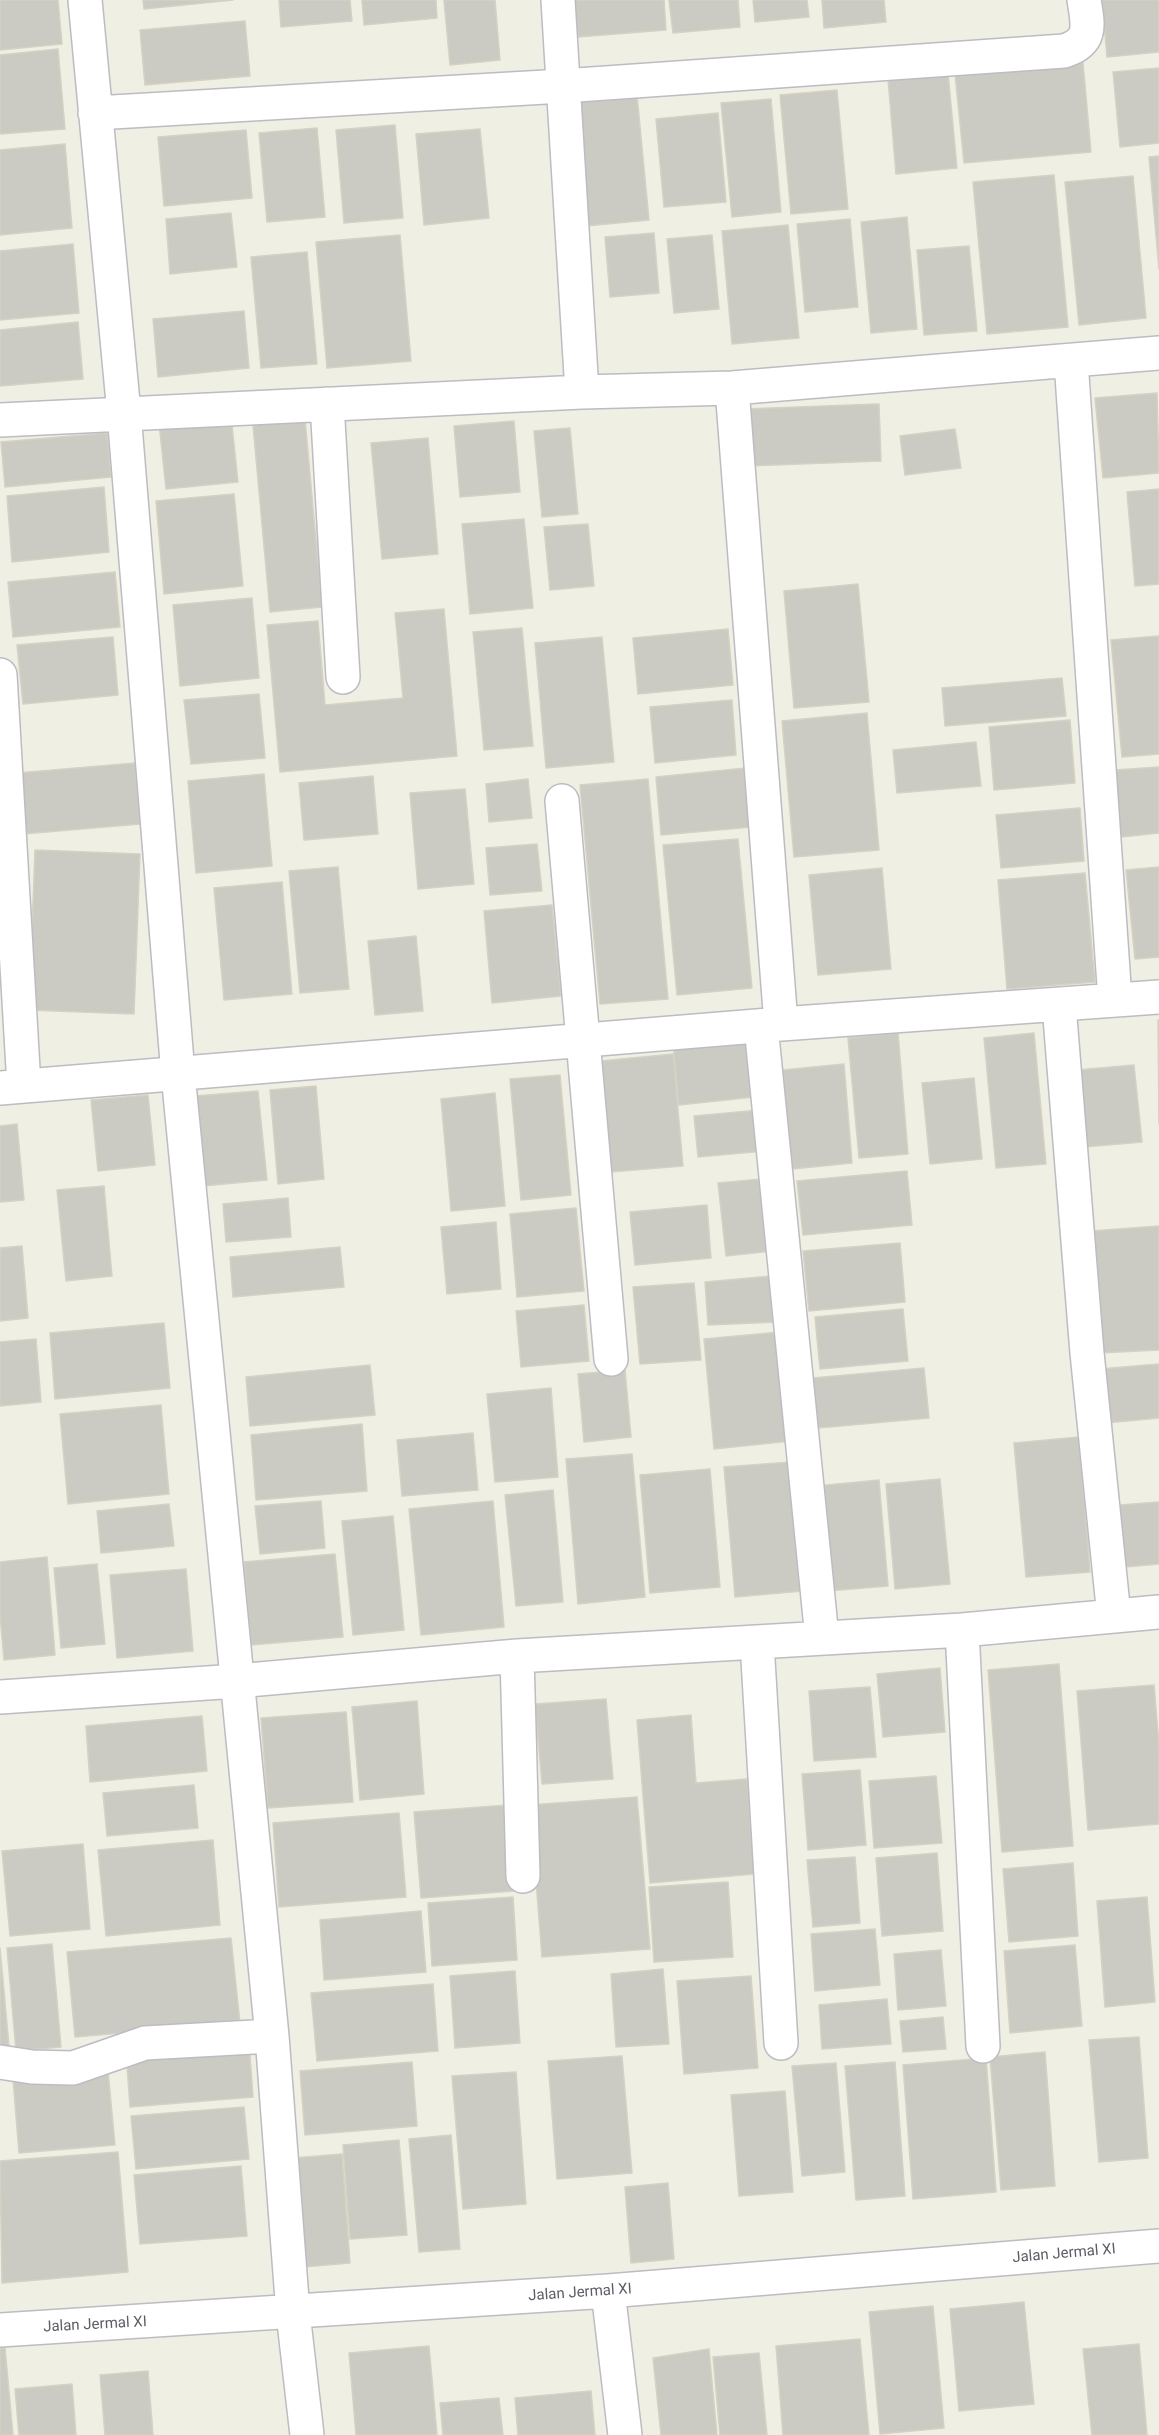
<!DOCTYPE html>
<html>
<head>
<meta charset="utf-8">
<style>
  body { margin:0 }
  canvas { display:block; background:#efefe4 }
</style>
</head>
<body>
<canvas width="1159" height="2435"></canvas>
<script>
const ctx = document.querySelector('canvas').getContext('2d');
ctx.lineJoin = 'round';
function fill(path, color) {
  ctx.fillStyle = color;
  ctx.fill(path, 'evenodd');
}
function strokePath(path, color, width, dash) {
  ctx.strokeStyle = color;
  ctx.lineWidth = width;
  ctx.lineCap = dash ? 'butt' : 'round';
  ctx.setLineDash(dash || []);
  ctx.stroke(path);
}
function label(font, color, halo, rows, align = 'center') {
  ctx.font = font + ' Roboto,sans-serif';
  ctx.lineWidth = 4.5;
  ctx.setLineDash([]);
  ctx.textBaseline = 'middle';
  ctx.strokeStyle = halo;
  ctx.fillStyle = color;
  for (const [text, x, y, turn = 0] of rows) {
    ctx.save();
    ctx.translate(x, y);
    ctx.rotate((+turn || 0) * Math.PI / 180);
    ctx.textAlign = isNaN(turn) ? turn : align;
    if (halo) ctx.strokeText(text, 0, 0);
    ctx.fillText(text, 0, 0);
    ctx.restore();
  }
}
const building = new Path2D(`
  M 0,0 L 58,0 L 62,44 L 0,50 Z
  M 143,0 L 233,0 L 144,9 Z
  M 279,0 L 350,0 L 352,21 L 281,27 Z
  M 362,0 L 436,0 L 437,18 L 364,25 Z
  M 444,0 L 495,0 L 500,60 L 450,65 Z
  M 575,0 L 664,0 L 666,30 L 578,37 Z
  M 669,0 L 738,0 L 740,27 L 673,33 Z
  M 753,0 L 807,0 L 809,17 L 755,22 Z
  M 822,0 L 884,0 L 886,22 L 824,28 Z
  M 1102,0 L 1159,0 L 1159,52 L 1107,57 Z
  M 245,21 L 250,76 L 145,85 L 140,30 Z
  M 58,49 L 65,129 L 0,134 L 0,55 Z
  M 1083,63 L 1091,152 L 964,163 L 955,74 Z
  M 1159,68 L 1159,143 L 1120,147 L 1113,72 Z
  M 948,73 L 957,168 L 896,174 L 888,79 Z
  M 837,90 L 848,209 L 791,214 L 780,95 Z
  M 637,95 L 649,220 L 586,226 L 575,100 Z
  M 771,99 L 781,212 L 732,217 L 721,103 Z
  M 718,113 L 726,202 L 664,207 L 656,119 Z
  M 395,125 L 403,218 L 344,223 L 336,130 Z
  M 317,128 L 325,217 L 267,222 L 259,133 Z
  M 480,129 L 489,218 L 424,225 L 416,134 Z
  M 246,130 L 252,198 L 164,206 L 158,137 Z
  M 65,144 L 72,228 L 0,235 L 0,150 Z
  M 1159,156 L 1159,269 L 1149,157 Z
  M 1054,175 L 1068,327 L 987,334 L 973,182 Z
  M 1133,176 L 1146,318 L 1079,325 L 1065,182 Z
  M 231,213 L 237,267 L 170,274 L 166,219 Z
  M 907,217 L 917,329 L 871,333 L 861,222 Z
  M 850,219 L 858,307 L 805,312 L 797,224 Z
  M 788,225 L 799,338 L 732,344 L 722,231 Z
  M 654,233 L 659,293 L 610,297 L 605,237 Z
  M 400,235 L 411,361 L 327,368 L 316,242 Z
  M 712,235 L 719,309 L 674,313 L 667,239 Z
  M 73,244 L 79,313 L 0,320 L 0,251 Z
  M 969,246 L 977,331 L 924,335 L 917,250 Z
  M 307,252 L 317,364 L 261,368 L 251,257 Z
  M 244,311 L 249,368 L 158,377 L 153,319 Z
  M 78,322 L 83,379 L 0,386 L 0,330 Z
  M 1157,393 L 1159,473 L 1103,478 L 1095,398 Z
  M 879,404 L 881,461 L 746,466 L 744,409 Z
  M 231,416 L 238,482 L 166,489 L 159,423 Z
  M 305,419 L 322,607 L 270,612 L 253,425 Z
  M 514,421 L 520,492 L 460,497 L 454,426 Z
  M 570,428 L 578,514 L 542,517 L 534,431 Z
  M 955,429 L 961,468 L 905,475 L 900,436 Z
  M 107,433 L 111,477 L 5,487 L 1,442 Z
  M 428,438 L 438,554 L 382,559 L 371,443 Z
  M 104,487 L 109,552 L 12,562 L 7,496 Z
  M 1159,489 L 1159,584 L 1135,586 L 1127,492 Z
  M 234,494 L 243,586 L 164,594 L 156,501 Z
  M 524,519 L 533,608 L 470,614 L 462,524 Z
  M 588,524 L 594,586 L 550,590 L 544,527 Z
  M 115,572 L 120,627 L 13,637 L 8,582 Z
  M 858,584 L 869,702 L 794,708 L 784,591 Z
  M 252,598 L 259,678 L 180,686 L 173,605 Z
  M 444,609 L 457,756 L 280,772 L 267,625 L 318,621 L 325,705 L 403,698 L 395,613 Z
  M 522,628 L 533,746 L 484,750 L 473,632 Z
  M 728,629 L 733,685 L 638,694 L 633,638 Z
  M 1159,636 L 1159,754 L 1122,757 L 1111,640 Z
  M 113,637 L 118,695 L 23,704 L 17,645 Z
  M 602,637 L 614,762 L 546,768 L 535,643 Z
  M 1062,678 L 1066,716 L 945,726 L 942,688 Z
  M 259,694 L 265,758 L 191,764 L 184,700 Z
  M 732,700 L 736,755 L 655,763 L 650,707 Z
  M 867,713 L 879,850 L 794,857 L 782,721 Z
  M 1070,720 L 1075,783 L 994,790 L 989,727 Z
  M 976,742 L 981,786 L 897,793 L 893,750 Z
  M 135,763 L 140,824 L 23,834 L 18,773 Z
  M 1159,767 L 1159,833 L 1121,837 L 1115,770 Z
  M 746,768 L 752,827 L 661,835 L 656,777 Z
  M 264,774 L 272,866 L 196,873 L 188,781 Z
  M 373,776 L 378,834 L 304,840 L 299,783 Z
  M 528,779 L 532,818 L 489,822 L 486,784 Z
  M 648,779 L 668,999 L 600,1004 L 580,785 Z
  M 465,789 L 474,884 L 418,889 L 410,793 Z
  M 1080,808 L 1084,861 L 1001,868 L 996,815 Z
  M 738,839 L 752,988 L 677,995 L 663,845 Z
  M 537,844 L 542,891 L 490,895 L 486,848 Z
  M 35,850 L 140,854 L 134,1014 L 29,1010 Z
  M 338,867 L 349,989 L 300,993 L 289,871 Z
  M 1159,867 L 1159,957 L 1135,959 L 1126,870 Z
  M 882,868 L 891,969 L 818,975 L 809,875 Z
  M 1085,873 L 1095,982 L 1007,989 L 998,880 Z
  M 282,882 L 292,994 L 224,1000 L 214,888 Z
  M 552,905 L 561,996 L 492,1003 L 484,911 Z
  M 416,936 L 423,1011 L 375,1015 L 368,941 Z
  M 1158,1020 L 1159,1020 L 1159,1124 Z
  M 898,1033 L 908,1154 L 859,1158 L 848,1038 Z
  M 1034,1033 L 1046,1164 L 996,1168 L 984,1038 Z
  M 757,1035 L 763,1096 L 679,1105 L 673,1043 Z
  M 673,1054 L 683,1166 L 610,1172 L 601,1061 Z
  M 844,1064 L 852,1163 L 792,1169 L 783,1070 Z
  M 1134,1065 L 1142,1142 L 1084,1147 L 1077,1070 Z
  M 560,1075 L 571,1195 L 521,1200 L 510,1079 Z
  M 974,1078 L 982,1159 L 930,1164 L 922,1083 Z
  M 316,1086 L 324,1179 L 278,1184 L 270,1090 Z
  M 258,1091 L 267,1180 L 203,1186 L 195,1096 Z
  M 495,1093 L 505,1206 L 451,1211 L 441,1099 Z
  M 148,1095 L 155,1165 L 98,1171 L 91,1100 Z
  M 760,1110 L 764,1151 L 698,1157 L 694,1116 Z
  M 17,1124 L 24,1200 L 0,1202 L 0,1126 Z
  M 907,1171 L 912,1225 L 803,1235 L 797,1181 Z
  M 773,1178 L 781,1250 L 726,1256 L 718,1183 Z
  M 104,1186 L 112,1276 L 66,1281 L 57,1190 Z
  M 288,1198 L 291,1237 L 226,1242 L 223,1204 Z
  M 707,1205 L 711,1258 L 635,1265 L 630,1212 Z
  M 576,1208 L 584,1291 L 517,1297 L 510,1214 Z
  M 496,1222 L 501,1289 L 447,1294 L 441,1227 Z
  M 1159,1226 L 1159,1350 L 1099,1353 L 1092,1231 Z
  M 900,1243 L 905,1302 L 809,1311 L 803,1251 Z
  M 22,1246 L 28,1318 L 0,1321 L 0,1248 Z
  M 340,1247 L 344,1287 L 233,1297 L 230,1257 Z
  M 772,1276 L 777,1322 L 708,1325 L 705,1282 Z
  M 694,1283 L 701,1360 L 640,1364 L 633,1287 Z
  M 584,1305 L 589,1361 L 521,1367 L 516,1311 Z
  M 903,1309 L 908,1361 L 820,1369 L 815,1317 Z
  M 164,1323 L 170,1388 L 55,1399 L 50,1333 Z
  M 780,1332 L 791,1441 L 714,1449 L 704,1339 Z
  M 36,1339 L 41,1402 L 0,1406 L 0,1342 Z
  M 1159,1364 L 1159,1418 L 1105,1423 L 1100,1369 Z
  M 370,1365 L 375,1415 L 250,1426 L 246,1377 Z
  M 924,1368 L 929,1418 L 818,1428 L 813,1378 Z
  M 625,1370 L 631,1437 L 584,1442 L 578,1374 Z
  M 551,1388 L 558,1477 L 495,1482 L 487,1394 Z
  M 161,1405 L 169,1494 L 68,1504 L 60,1414 Z
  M 362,1424 L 367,1491 L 256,1500 L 251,1435 Z
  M 473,1433 L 478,1490 L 402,1496 L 397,1440 Z
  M 1079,1437 L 1090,1572 L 1026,1577 L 1014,1443 Z
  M 632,1454 L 645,1597 L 578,1604 L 566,1459 Z
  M 791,1462 L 802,1591 L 735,1597 L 724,1467 Z
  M 710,1469 L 720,1587 L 650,1593 L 640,1475 Z
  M 940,1479 L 950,1584 L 895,1589 L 886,1484 Z
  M 879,1480 L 888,1586 L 827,1591 L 817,1486 Z
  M 553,1490 L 563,1602 L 516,1606 L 505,1495 Z
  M 321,1501 L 325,1548 L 260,1554 L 255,1506 Z
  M 493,1501 L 504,1627 L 421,1635 L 409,1509 Z
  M 1159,1502 L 1159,1564 L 1125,1567 L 1120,1505 Z
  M 169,1504 L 174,1546 L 101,1553 L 97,1511 Z
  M 393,1516 L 404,1630 L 353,1635 L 342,1521 Z
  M 335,1554 L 343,1637 L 251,1645 L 244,1562 Z
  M 47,1557 L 55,1655 L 4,1660 L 0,1614 L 0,1562 Z
  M 97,1564 L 105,1644 L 61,1648 L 54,1568 Z
  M 186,1569 L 193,1651 L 117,1658 L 110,1575 Z
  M 1059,1664 L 1073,1846 L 1002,1852 L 988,1670 Z
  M 940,1668 L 945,1732 L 883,1737 L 877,1674 Z
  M 1154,1685 L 1159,1745 L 1159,1824 L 1088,1830 L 1077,1691 Z
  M 870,1687 L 876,1757 L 814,1761 L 809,1691 Z
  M 606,1699 L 613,1779 L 542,1784 L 535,1704 Z
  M 417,1701 L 424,1794 L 360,1800 L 352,1707 Z
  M 346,1712 L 353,1802 L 268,1808 L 261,1718 Z
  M 691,1715 L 696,1783 L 747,1779 L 754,1874 L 650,1883 L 637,1720 Z
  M 202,1716 L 207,1771 L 90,1782 L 86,1726 Z
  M 860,1770 L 866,1845 L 808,1850 L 802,1774 Z
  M 936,1776 L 942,1843 L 874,1848 L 869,1781 Z
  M 194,1785 L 198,1828 L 107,1836 L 103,1793 Z
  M 637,1797 L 650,1949 L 542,1957 L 530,1805 Z
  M 508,1805 L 514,1891 L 421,1898 L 414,1812 Z
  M 399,1813 L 406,1897 L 279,1907 L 273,1823 Z
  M 213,1840 L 220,1925 L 106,1936 L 98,1850 Z
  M 83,1844 L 90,1929 L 10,1936 L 2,1851 Z
  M 937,1853 L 943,1931 L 882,1936 L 876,1858 Z
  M 855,1857 L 860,1923 L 813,1927 L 807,1860 Z
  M 1073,1863 L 1078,1936 L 1009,1942 L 1003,1869 Z
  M 728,1882 L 733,1957 L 654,1962 L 649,1887 Z
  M 513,1897 L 517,1960 L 432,1966 L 428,1903 Z
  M 1147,1897 L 1155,2002 L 1105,2007 L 1097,1901 Z
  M 421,1911 L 426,1972 L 324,1980 L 320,1920 Z
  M 875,1929 L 880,1985 L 815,1991 L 811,1934 Z
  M 231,1938 L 240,2023 L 75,2037 L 67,1952 Z
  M 52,1944 L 61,2047 L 16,2051 L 7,1948 Z
  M 1075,1945 L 1082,2026 L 1010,2033 L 1004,1951 Z
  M 0,1948 L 9,2046 L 0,2046 Z
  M 941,1950 L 946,2006 L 898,2010 L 894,1954 Z
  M 663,1969 L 669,2044 L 616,2047 L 611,1974 Z
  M 515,1971 L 520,2043 L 455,2048 L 450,1976 Z
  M 751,1976 L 758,2068 L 684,2074 L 677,1981 Z
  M 433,1984 L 438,2051 L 317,2061 L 311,1993 Z
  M 887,1999 L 891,2044 L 822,2049 L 819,2005 Z
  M 943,2017 L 946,2049 L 903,2052 L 900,2021 Z
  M 1139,2037 L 1148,2158 L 1099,2162 L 1089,2040 Z
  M 249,2042 L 253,2097 L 130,2107 L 126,2052 Z
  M 1045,2052 L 1055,2186 L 1001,2190 L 990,2057 Z
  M 622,2056 L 632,2173 L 557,2179 L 548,2061 Z
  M 986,2058 L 996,2192 L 913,2199 L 903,2065 Z
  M 412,2062 L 417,2126 L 305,2135 L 300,2071 Z
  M 895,2062 L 905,2196 L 856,2200 L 845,2066 Z
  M 836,2063 L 845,2172 L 802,2176 L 792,2066 Z
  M 108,2071 L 115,2145 L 19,2153 L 13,2079 Z
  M 516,2072 L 526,2204 L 463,2209 L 452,2076 Z
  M 785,2091 L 793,2192 L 739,2196 L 731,2095 Z
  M 244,2107 L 249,2159 L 136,2169 L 131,2116 Z
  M 451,2135 L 460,2249 L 419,2252 L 409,2139 Z
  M 399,2140 L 407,2235 L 350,2239 L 343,2145 Z
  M 118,2152 L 128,2272 L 2,2283 L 0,2161 Z
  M 342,2154 L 350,2263 L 303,2267 L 294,2158 Z
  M 241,2166 L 247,2236 L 140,2244 L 134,2175 Z
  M 668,2183 L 674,2259 L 631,2263 L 625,2187 Z
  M 1024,2302 L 1034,2404 L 959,2411 L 950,2309 Z
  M 933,2306 L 944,2428 L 880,2434 L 869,2312 Z
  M 860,2339 L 869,2435 L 783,2435 L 776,2346 Z
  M 1139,2344 L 1147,2435 L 1092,2435 L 1083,2349 Z
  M 429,2346 L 437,2435 L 356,2435 L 349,2353 Z
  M 0,2348 L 5,2348 L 13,2435 L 0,2435 Z
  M 709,2349 L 717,2435 L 661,2435 L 653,2358 Z
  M 759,2353 L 767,2435 L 720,2435 L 713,2357 Z
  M 148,2371 L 153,2435 L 105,2435 L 100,2375 Z
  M 72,2384 L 76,2435 L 19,2435 L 15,2389 Z
  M 591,2391 L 595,2435 L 518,2435 L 515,2398 Z
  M 499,2398 L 503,2435 L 443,2435 L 440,2403 Z`);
const minor = new Path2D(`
  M 85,0 L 124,413 L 178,1074 L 272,2036 L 293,2313 L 307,2435
  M 558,0 L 582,392
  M 95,113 L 563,86 L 1064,51 C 1093,42 1088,25 1084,0
  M 1071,361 L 1115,1000
  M 732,388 L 781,1024
  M 327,404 L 343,677
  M 0,420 L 582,392 L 732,388 L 1159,353
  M 0,675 L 24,1086
  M 562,801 L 611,1359
  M 1059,1005 L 1087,1353 L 1114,1616
  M 761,1026 L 822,1638
  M 0,1088 L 781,1024 L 1159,997
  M 962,1630 L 983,2046
  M 757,1643 L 781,2043
  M 517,1656 L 523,1876
  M 0,1697 L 237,1681 L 517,1656 L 962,1630 L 1159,1612
  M 0,2062 L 32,2067 L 73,2068 L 145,2043 L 272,2036
  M 608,2291 L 625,2435
  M 0,2330 L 608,2291 L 1159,2246`);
const streetNames = [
  ["Jalan Jermal XI",1064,2254,-5],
  ["Jalan Jermal XI",580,2293,-4],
  ["Jalan Jermal XI",95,2325,-3]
];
fill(building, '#cccbc3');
strokePath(building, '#d4d2c2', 1.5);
strokePath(minor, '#bcbcc3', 36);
strokePath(minor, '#fff', 33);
label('15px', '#5c5e65', '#fff', streetNames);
</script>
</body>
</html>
